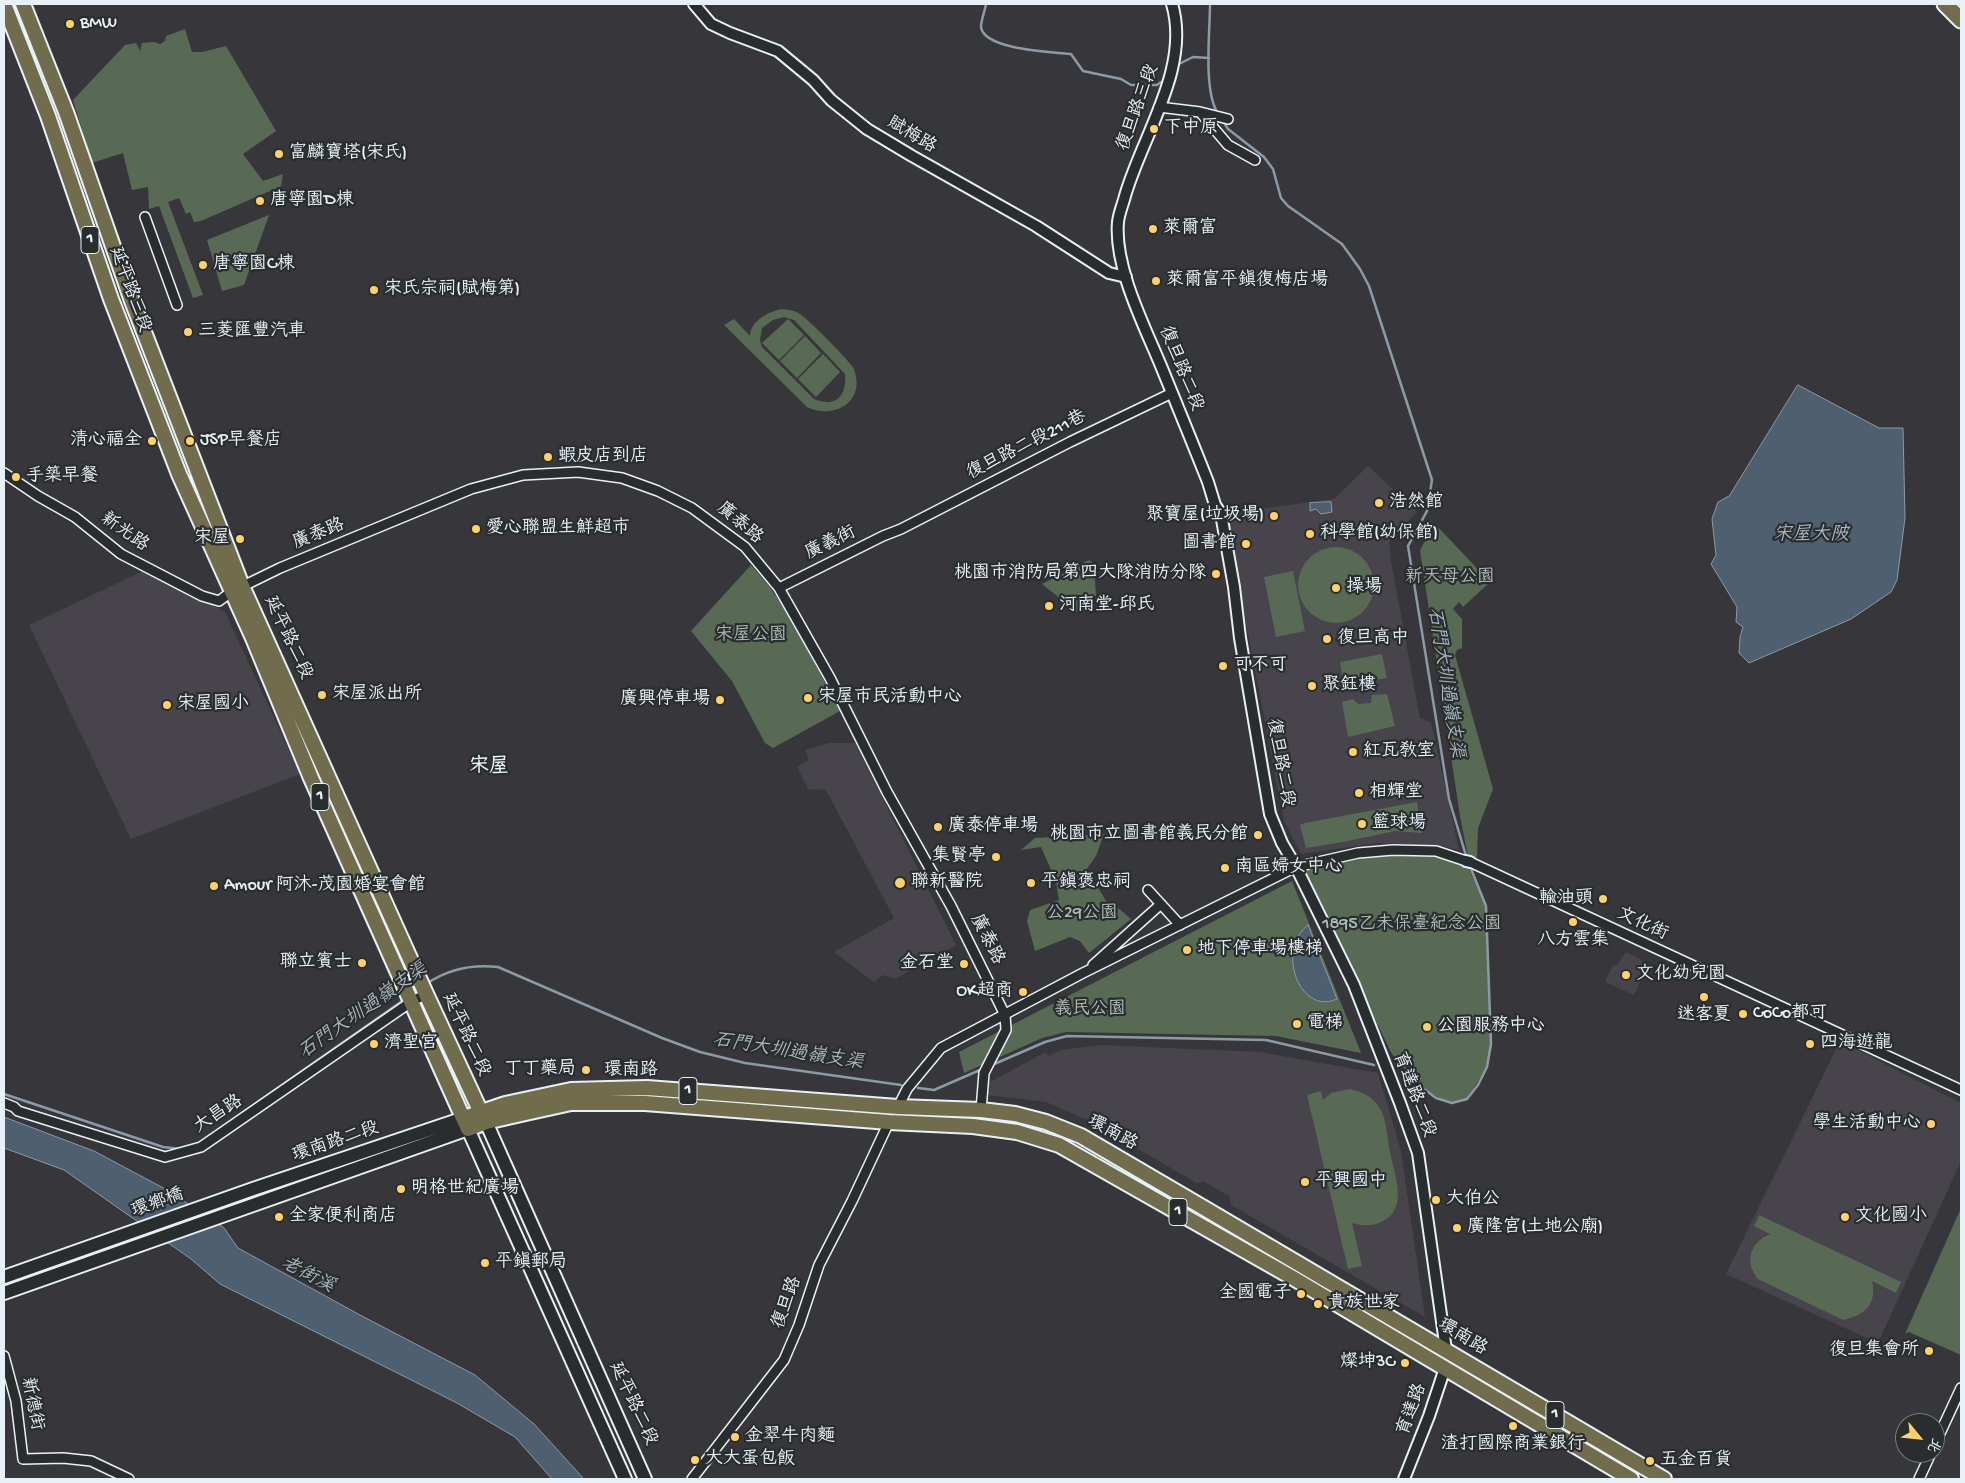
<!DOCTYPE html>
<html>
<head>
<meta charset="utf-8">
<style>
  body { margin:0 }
  #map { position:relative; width:1965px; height:1483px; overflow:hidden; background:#37373b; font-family:"Gochi Hand","LXGW WenKai TC",sans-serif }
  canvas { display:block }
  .frame { position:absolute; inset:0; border:5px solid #e8f1f8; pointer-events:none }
  .north { position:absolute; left:1895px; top:1413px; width:50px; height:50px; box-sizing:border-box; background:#2a2d2e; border:1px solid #767b7f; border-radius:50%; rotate:118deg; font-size:14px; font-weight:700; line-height:20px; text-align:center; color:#e8f1f8 }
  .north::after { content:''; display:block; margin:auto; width:18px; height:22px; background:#ffd166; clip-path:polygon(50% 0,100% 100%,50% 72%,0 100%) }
</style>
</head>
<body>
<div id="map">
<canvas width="1965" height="1483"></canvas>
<div class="frame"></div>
<div class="north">北</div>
</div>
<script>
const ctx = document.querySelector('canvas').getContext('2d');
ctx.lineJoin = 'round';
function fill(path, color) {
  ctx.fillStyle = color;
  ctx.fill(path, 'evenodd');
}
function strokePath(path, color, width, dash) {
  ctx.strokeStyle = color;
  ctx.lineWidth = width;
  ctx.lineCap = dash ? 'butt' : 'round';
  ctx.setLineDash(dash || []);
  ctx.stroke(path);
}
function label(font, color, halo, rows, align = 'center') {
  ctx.font = font + ' "Gochi Hand","LXGW WenKai TC",sans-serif';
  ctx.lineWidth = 4.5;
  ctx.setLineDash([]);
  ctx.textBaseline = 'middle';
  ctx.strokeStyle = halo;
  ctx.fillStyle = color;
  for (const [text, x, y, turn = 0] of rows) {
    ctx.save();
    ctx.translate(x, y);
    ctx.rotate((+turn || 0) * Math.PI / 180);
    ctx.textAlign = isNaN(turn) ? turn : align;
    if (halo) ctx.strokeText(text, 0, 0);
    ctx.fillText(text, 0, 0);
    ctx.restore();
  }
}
const built = new Path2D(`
  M 1368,466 L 1417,512 L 1389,540 L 1391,561 L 1420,718 L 1431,722 L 1459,850 L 1444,846 L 1378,843 L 1301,854 L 1284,821 L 1224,509 L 1258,509 L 1334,499 Z
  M 147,569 L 225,612 L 300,774 L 131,839 L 29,625 Z
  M 829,743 L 855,743 L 956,945 L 895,979 L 883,975 L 874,982 L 834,952 L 894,918 L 826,790 L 808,789 L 797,767 L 809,760 L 805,750 Z
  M 1626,952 L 1641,959 L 1647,967 L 1634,995 L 1605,982 L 1613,965 L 1616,966 Z
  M 1840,1041 L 1961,1103 L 1961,1161 L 1878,1343 L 1726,1274 Z
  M 1100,1045 L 1260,1052 L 1378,1073 L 1401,1151 L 1425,1317 L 1231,1205 L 1230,1197 L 1203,1181 L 1197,1183 L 1087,1120 L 1046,1102 L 988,1095 L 988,1083 L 1046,1052 L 1048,1056 L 1061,1050 Z`);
const green = new Path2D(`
  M 185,29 L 192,52 L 202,52 L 226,46 L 276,131 L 243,154 L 263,181 L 283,174 L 281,186 L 279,187 L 201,221 L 194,222 L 190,212 L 186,214 L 179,198 L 168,202 L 203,295 L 193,298 L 159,206 L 149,209 L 148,187 L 132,190 L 123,153 L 92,163 L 73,100 L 125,45 L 136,43 L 140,51 L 142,43 L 154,42 L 160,44 L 165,41 L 166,36 Z
  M 269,215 L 244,285 L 222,291 L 207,240 Z
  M 782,309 C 788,310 795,310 800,314 C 807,318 852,363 854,369 C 866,402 834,420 807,407 L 724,325 L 734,319 L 750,336 C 751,320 768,312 782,309 ZM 784,317 L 794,320 L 845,374 C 847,396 836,408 814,399 L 762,347 L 760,340 L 762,328 L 773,320 Z
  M 788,319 L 804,335 L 779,360 L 762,343 Z
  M 805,336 L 821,353 L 797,378 L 780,361 Z
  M 823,354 L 840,372 L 816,397 L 798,379 Z
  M 1435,524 L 1490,582 L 1463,607 L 1459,602 L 1453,609 L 1462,619 L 1462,648 L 1457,650 L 1455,655 L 1493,789 L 1478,828 L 1477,858 L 1468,857 L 1460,816 L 1420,550 Z
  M1298 585a38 38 0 1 1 76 0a38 38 0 1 1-76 0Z
  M 1089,560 L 1094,564 L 1096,596 L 1084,598 L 1077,612 L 1042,584 Z
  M 751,565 L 769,586 L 791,618 L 840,711 L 773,748 L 765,743 L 732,681 L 691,631 Z
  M 1293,571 L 1305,631 L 1276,637 L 1264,577 Z
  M 1382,654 L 1387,678 L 1369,681 L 1368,676 L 1355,679 L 1355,685 L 1344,687 L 1340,662 Z
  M 1387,694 L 1395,726 L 1348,737 L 1342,702 L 1353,699 L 1358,704 L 1371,703 L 1372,695 Z
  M 1417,802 L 1422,833 L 1395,831 L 1343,842 L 1306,848 L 1300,825 L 1305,823 Z
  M 1104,834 L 1096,856 L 1084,873 L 1099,889 L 1112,911 L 1118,908 L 1131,919 L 1089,953 L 1080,941 L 1070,937 L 1035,951 L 1027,921 L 1030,910 L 1059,900 L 1056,881 L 1041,847 L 1021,850 L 1035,838 Z
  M 1436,851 L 1468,867 L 1486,906 L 1491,1044 L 1487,1067 L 1467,1099 C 1462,1100 1456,1103 1452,1102 C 1432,1101 1404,1068 1392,1054 L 1302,871 L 1365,852 Z
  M 1292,881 L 1361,1053 L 1276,1036 L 1066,1032 L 1042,1038 L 964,1073 L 959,1052 Z
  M 1350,1089 C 1362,1092 1372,1096 1379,1107 C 1387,1119 1387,1138 1390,1152 C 1394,1173 1408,1206 1385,1220 C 1374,1227 1363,1226 1352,1223 L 1362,1266 L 1348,1269 L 1307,1095 L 1321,1091 L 1323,1100 L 1331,1093 Z
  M 1961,1208 L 1961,1355 L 1909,1332 L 1905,1334 Z
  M 1759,1215 L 1901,1282 L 1896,1293 L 1872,1281 C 1877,1305 1865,1315 1843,1320 L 1758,1279 C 1744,1262 1750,1242 1770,1234 L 1754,1226 Z`);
const water = new Path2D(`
  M 1798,385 L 1879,428 L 1903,428 L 1905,518 L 1897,580 L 1891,592 L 1851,619 L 1749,663 L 1739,653 L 1740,637 L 1743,627 L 1736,622 L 1737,607 L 1711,564 L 1716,555 L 1712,519 L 1718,502 L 1729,496 Z
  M 1331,502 L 1332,512 L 1321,514 L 1316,509 L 1310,511 L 1310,503 Z
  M 1308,925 L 1337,999 C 1300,1016 1275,951 1308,925 Z
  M 4,1117 L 94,1151 L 169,1191 L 224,1228 L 238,1248 L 360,1315 L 475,1375 L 534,1424 L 584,1479 L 552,1479 L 515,1437 L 457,1403 L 220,1284 L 191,1259 L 64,1170 L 4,1148 Z`);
const stream = new Path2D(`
  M 986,4 C 985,11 981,20 981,27 C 984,50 1053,52 1071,54 L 1083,71 L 1121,79 L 1131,85 L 1157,85 L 1161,82
  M 1210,4 C 1210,33 1203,90 1218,114
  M 1179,64 L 1193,57 L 1209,58
  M 1223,121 L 1228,129 L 1264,157 L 1273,169 L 1281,198 L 1288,206 L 1342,244 L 1360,269 L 1369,286 L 1432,480 L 1427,511 L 1408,546 L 1449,799 L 1467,859
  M 426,984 C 448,969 472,964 498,967 L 662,1038 L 700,1052 L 745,1063 L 901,1085
  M 992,1065 L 1045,1042 L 1067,1036 L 1266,1040 L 1374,1065
  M 1410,1075 L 1424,1089 L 1436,1098 L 1452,1103 L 1467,1099 L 1478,1085 L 1487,1067 L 1491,1044 L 1486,906 L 1469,864
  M 918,1088 L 934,1090 L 980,1070
  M 4,1094 L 163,1147 L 181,1149
  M 242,1113 L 405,999`);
const minor = new Path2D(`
  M 1159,107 L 1200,112 L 1228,119
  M 1200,112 L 1228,145 L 1255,160
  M 145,217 L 177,305
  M 4,473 L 38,496 L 75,517 L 121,554 L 202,596 L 219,601 L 231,592 L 280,568 L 471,489 L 523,475 L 578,472 L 622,478 L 658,491 L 692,508 L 745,547 L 779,588 L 830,678 L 887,792 L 951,906 L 1005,1015 L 1006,1030 L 984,1073 L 981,1110
  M 779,588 L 883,536 L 901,529 L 1070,442 L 1172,393
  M 1470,862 L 1961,1090
  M 1148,890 L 1180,925
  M 1093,965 L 1161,904
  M 4,1103 L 14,1107 L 18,1111 L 165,1157 L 201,1147 L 411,1002 L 426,994
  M 898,1107 L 907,1089 L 941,1048 L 1083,973 L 1296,867 L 1358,853 L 1393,850 L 1436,851 L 1466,861
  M 4,1356 L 16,1401 L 23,1459 L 63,1458 L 91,1461 L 129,1479
  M 1935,1444 L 1961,1388
  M 692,1479 L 784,1360 L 799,1325 L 819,1265 L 852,1201 L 889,1122
  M 1919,1479 L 1931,1453`);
const tertiary = new Path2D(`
  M 694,4 L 711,24 L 730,33 L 778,51 L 813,80 L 831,100 L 867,129 L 912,156 L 1036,226 L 1109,273 L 1126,277
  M 1172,4 C 1191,68 1142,136 1125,196 C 1123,204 1119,213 1118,222 C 1114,267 1144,325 1161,366 C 1177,405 1193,444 1208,482 L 1215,505 L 1221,514 L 1234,587 L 1240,638 L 1270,814 L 1282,843 L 1296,867 L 1354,985 L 1400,1103 L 1418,1153 L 1446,1350
  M 1466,861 L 1470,862
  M 1404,1479 L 1429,1416 L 1445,1368`);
const secondary = new Path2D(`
  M 486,1122 L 645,1479
  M 4,1277 L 253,1189 L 464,1118
  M 4,1293 L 468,1129 L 625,1479`);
const primary = new Path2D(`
  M 4,4 L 48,116 L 111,299 L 179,474 L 253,638 L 311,778 L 468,1129 L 486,1122 L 521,1114 L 571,1103 L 645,1103 L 889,1122 L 973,1126 L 1017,1132 L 1059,1145 L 1293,1278 L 1631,1479
  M 23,4 L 66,112 L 132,301 L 242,586 L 426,994 L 484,1119
  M 464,1118 L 505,1104 L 571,1090 L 647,1088 L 898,1107 L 981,1110 L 1015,1114 L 1046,1122 L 1081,1136 L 1204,1208 L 1664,1479`);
const motorway = new Path2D(`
  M 1945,4 L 1961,20`);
const markers = [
  [70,24,5,"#ffd166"],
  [1154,129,5,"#ffd166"],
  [279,154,5,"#ffd166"],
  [260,201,5,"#ffd166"],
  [1153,229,5,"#ffd166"],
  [203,265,5,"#ffd166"],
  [1156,281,5,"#ffd166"],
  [374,290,5,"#ffd166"],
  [188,332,5,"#ffd166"],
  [152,441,5,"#ffd166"],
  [190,441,5,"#ffd166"],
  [548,457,5,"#ffd166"],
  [16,477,5,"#ffd166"],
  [1379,503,5,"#ffd166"],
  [1274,516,5,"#ffd166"],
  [476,529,5,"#ffd166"],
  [1310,534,5,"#ffd166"],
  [240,539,5,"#ffd166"],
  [1246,544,5,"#ffd166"],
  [1216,574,5,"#ffd166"],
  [1336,588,5,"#ffd166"],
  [1049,606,5,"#ffd166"],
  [1327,639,5,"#ffd166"],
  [1223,666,5,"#ffd166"],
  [1312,686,5,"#ffd166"],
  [322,695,5,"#ffd166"],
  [808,698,5,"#ffd166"],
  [720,700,5,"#ffd166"],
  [167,705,5,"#ffd166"],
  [1353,752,5,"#ffd166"],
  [1359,793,5,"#ffd166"],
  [1362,824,5,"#ffd166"],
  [938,827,5,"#ffd166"],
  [1258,835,5,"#ffd166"],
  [996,857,5,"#ffd166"],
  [1225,868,5,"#ffd166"],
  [900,883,6,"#ffd166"],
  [1031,883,5,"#ffd166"],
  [214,886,5,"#ffd166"],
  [1603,899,5,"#ffd166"],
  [1573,922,5,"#ffd166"],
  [1187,950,5,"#ffd166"],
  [362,963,5,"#ffd166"],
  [964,964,5,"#ffd166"],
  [1626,975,5,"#ffd166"],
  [1023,992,5,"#ffd166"],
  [1704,997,5,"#ffd166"],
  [1743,1014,5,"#ffd166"],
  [1297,1024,5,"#ffd166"],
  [1427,1027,5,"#ffd166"],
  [374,1044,5,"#ffd166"],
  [1810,1044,5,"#ffd166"],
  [586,1070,5,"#ffd166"],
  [1931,1124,5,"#ffd166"],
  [1305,1182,5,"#ffd166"],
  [401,1189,5,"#ffd166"],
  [1436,1200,5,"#ffd166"],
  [279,1217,5,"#ffd166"],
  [1845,1217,5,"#ffd166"],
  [1457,1228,5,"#ffd166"],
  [485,1263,5,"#ffd166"],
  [1301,1294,5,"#ffd166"],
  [1318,1304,5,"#ffd166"],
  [1929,1351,5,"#ffd166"],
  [1405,1363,5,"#ffd166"],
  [1513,1426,5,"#ffd166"],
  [735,1437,5,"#ffd166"],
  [695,1460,5,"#ffd166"],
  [1650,1461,5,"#ffd166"]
];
const shields = [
  [90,240,18],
  [320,797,18],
  [688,1091,18],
  [1178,1212,18],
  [1555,1415,18]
];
const shieldNames = [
  ["1",90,240],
  ["1",320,797],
  ["1",688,1091],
  ["1",1178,1212],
  ["1",1555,1415]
];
const poiNames = [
  ["BMW",80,24],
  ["下中原",1164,129],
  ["富麟寶塔(宋氏)",289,154],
  ["唐寧園D棟",270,201],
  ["萊爾富",1163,229],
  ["唐寧園C棟",213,265],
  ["萊爾富平鎮復梅店場",1166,281],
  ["宋氏宗祠(賦梅第)",384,290],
  ["三菱匯豐汽車",198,332],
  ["清心福全",142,441,"right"],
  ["JSP早餐店",200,441],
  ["蝦皮店到店",558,457],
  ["手築早餐",26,477],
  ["浩然館",1389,503],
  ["聚寶屋(垃圾場)",1264,516,"right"],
  ["愛心聯盟生鮮超市",486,529],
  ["科學館(幼保館)",1320,534],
  ["宋屋",230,539,"right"],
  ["圖書館",1236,544,"right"],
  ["桃園市消防局第四大隊消防分隊",1206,574,"right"],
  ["操場",1346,588],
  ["河南堂-邱氏",1059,606],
  ["復旦高中",1337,639],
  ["可不可",1233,666],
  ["聚鈺樓",1322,686],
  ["宋屋派出所",332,695],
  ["宋屋市民活動中心",818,698],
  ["廣興停車場",710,700,"right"],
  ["宋屋國小",177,705],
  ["紅瓦教室",1363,752],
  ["相輝堂",1369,793],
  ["籃球場",1372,824],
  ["廣泰停車場",948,827],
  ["桃園市立圖書館義民分館",1248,835,"right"],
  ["集賢亭",986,857,"right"],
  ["南區婦女中心",1235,868],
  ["聯新醫院",911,883],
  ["平鎮褒忠祠",1041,883],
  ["Amour 阿沐-茂園婚宴會館",224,886],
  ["輸油頭",1593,899,"right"],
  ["八方雲集",1573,941,"center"],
  ["地下停車場樓梯",1197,950],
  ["聯立賓士",352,963,"right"],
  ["金石堂",954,964,"right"],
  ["文化幼兒園",1636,975],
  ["OK超商",1013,992,"right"],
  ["CoCo都可",1753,1014],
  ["迷客夏",1704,1016,"center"],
  ["電梯",1307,1024],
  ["公園服務中心",1437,1027],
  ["濟聖宮",384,1044],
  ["四海遊龍",1820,1044],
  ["丁丁藥局",576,1070,"right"],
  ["學生活動中心",1921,1124,"right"],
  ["平興國中",1315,1182],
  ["明格世紀廣場",411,1189],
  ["大伯公",1446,1200],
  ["全家便利商店",289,1217],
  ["文化國小",1855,1217],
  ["廣隆宮(土地公廟)",1467,1228],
  ["平鎮郵局",495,1263],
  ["全國電子",1291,1294,"right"],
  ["貴族世家",1328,1304],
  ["復旦集會所",1919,1351,"right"],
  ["燦坤3C",1395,1363,"right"],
  ["金翠牛肉麵",745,1437],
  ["渣打國際商業銀行",1513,1445,"center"],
  ["大大蛋包飯",705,1460],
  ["五金百貨",1660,1461]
];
const streetNames = [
  ["復旦路三段",1139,108,-70],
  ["賦梅路",911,136,31],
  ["延平路三段",129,290,70],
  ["復旦路二段",1180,369,68],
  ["復旦路二段211巷",1027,446,-27],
  ["廣泰路",739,524,40],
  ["新光路",124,533,35],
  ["廣泰路",319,535,-22],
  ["廣義街",831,544,-26],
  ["延平路二段",287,638,65],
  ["復旦路二段",1279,763,80],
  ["文化街",1642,925,25],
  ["廣泰路",986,940,63],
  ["延平路二段",465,1035,65],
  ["環南路",631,1071],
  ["育達路二段",1413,1095,69],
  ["大昌路",219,1115,-33],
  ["環南路",1112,1134,29],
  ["環南路二段",336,1143,-19],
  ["環鄉橋",158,1204,-20],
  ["復旦路",788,1303,-70],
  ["環南路",1462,1338,31],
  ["新德街",31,1404,79],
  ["延平路二段",632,1404,65],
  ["育達路",1413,1410,-70]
];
const parkNames = [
  ["新天母公園",1450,578],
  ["宋屋公園",751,636],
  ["公29公園",1082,914],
  ["1895乙未保臺紀念公園",1412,925],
  ["義民公園",1090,1010]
];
const waterNames = [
  ["宋屋大陂",1811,536],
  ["石門大圳過嶺支渠",1444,683,81],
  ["石門大圳過嶺支渠",364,1012,-35],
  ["石門大圳過嶺支渠",788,1053,9],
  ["老街溪",307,1276,27]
];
const quarterNames = [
  ["宋屋",489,768]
];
fill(built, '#47444b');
fill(green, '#586a54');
fill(water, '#4e6070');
strokePath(water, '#8c9aa6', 1);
strokePath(stream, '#8c9aa6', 2.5);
strokePath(minor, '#e8f1f8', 12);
strokePath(tertiary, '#e8f1f8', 14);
strokePath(secondary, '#e8f1f8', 16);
strokePath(primary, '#e8f1f8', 18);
strokePath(motorway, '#e8f1f8', 19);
strokePath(minor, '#2a2d2e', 9);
strokePath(tertiary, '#2a2d2e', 10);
strokePath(secondary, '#2a2d2e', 12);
strokePath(primary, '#716c4b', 14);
strokePath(motorway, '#716c4b', 15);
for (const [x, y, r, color] of markers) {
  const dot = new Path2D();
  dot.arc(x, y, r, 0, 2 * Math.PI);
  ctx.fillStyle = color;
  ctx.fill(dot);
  strokePath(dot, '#2a2d2e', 2);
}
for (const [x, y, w] of shields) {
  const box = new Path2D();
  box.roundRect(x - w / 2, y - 13.5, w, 27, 4);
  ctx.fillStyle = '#2a2d2e';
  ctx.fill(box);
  strokePath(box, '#e8f1f8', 1);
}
label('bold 16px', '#e8f1f8', null, shieldNames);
label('18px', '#e8f1f8', '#2a2d2e', poiNames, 'left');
label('18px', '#e8f1f8', '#2a2d2e', streetNames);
label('18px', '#aebbb6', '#2a2d2e', parkNames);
label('italic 19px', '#aab7c2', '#2a2d2e', waterNames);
label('bold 20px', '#e8f1f8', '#2a2d2e', quarterNames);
</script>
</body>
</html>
